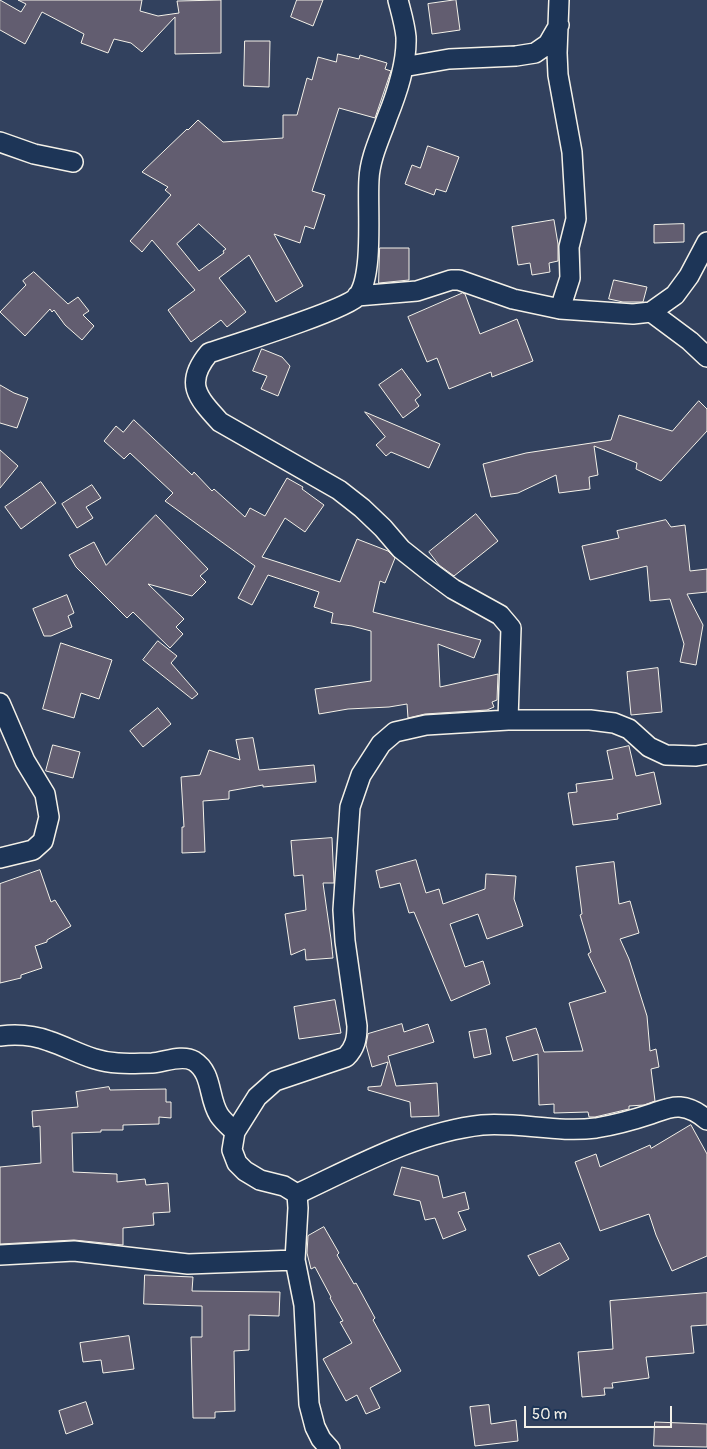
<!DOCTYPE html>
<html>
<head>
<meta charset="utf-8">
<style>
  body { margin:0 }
  #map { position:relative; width:707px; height:1449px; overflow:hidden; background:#32415e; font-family:Pangolin,sans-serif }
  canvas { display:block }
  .scale { position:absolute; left:524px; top:1406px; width:148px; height:22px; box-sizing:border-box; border:2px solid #f4f1e8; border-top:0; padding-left:6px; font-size:15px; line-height:18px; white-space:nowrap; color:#f4f1e8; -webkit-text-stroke:4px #1d3557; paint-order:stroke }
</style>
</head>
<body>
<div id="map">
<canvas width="707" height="1449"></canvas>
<div class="scale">50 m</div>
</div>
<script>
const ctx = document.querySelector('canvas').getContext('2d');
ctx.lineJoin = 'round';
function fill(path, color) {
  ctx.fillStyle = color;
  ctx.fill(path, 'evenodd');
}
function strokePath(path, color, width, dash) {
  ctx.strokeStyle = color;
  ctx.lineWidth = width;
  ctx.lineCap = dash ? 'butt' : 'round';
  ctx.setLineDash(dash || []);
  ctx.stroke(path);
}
const building = new Path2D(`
  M 0,0 L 21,12 L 26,4 L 18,0 L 142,0 L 140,11 L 158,16 L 179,13 L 177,1 L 221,0 L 221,53 L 175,54 L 175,17 L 142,52 L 131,43 L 114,39 L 108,53 L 81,43 L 84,34 L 42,12 L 25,44 L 0,30 Z
  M 297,0 L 323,0 L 313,26 L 291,17 Z
  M 456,0 L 460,30 L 432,34 L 428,4 Z
  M 245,41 L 270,41 L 269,87 L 244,86 Z
  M 338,54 L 359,59 L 360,55 L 387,63 L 385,69 L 391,71 L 375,118 L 339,108 L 312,191 L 325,195 L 314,229 L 305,226 L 300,243 L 274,234 L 303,286 L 276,302 L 249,255 L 219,278 L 246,312 L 227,327 L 221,320 L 191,342 L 168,310 L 195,290 L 152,240 L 142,252 L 130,241 L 171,195 L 165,190 L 168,187 L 142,172 L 187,129 L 188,130 L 198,120 L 223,142 L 283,138 L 283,115 L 297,115 L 307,78 L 312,80 L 318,57 L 336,62 ZM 199,224 L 226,249 L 223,251 L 224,253 L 199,271 L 177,244 Z
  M 428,146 L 459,157 L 446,192 L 436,189 L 434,195 L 405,184 L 412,165 L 420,168 Z
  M 554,220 L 558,244 L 558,261 L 549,263 L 550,272 L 532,275 L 530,263 L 518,265 L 512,227 Z
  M 684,224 L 684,242 L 654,243 L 654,225 Z
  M 380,248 L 409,248 L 409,280 L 379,283 Z
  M 34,272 L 68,304 L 78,297 L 89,311 L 83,315 L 94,326 L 82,340 L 65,325 L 54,310 L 52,312 L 50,309 L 25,336 L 0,312 L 26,285 L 23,281 Z
  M 614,280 L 647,287 L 643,302 L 623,302 L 609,299 Z
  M 463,293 L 465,294 L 480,334 L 517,319 L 533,361 L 492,377 L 491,372 L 449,389 L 437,358 L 427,362 L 408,317 Z
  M 262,349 L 282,357 L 290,366 L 278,396 L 261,389 L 267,376 L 253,371 Z
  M 402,369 L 421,395 L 415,400 L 419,406 L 403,418 L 379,385 Z
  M 0,385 L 14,393 L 28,398 L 17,428 L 0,423 Z
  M 699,401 L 707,409 L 707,431 L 661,481 L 636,469 L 637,463 L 594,446 L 598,475 L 589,477 L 590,489 L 559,493 L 556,475 L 518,493 L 491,497 L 483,464 L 526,453 L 611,440 L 619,415 L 672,431 Z
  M 365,412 L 440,444 L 429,468 L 391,452 L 386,456 L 376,445 L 385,437 Z
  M 134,420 L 192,475 L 194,472 L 212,491 L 214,489 L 245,517 L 250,508 L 265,516 L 287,478 L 303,487 L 302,489 L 324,505 L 305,532 L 285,518 L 262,557 L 340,582 L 357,539 L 388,551 L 395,558 L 385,583 L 380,581 L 373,612 L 481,640 L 474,658 L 438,644 L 440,687 L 498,674 L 497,700 L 492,702 L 494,707 L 487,710 L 425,714 L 408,718 L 407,704 L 389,707 L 348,709 L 319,714 L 315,689 L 371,681 L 371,631 L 352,626 L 331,623 L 333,613 L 314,607 L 319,592 L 268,575 L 252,605 L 238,598 L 255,566 L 165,501 L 173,493 L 130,453 L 124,459 L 104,441 L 116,426 L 123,432 Z
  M 0,450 L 18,466 L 0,488 Z
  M 41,482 L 56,503 L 21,529 L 5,507 Z
  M 92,485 L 101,498 L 86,507 L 93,518 L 77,528 L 62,504 Z
  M 476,514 L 498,541 L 454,576 L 439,565 L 429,552 Z
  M 156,515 L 208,569 L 200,576 L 206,582 L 192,596 L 148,584 L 184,619 L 176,627 L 183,634 L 170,648 L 133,612 L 127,618 L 76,567 L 69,555 L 94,542 L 106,565 Z
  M 666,520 L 671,527 L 685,525 L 690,571 L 707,569 L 707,592 L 687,594 L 703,625 L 696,665 L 680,662 L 684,644 L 670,599 L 650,601 L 647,566 L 590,580 L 582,546 L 619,538 L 617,531 Z
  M 67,595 L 74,613 L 68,616 L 72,627 L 51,636 L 44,636 L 33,609 Z
  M 158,641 L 177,656 L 171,663 L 198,694 L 192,699 L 143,660 Z
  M 61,643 L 112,660 L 99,699 L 81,693 L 74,718 L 43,709 Z
  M 658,668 L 662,712 L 631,715 L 627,672 Z
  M 158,708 L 171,724 L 143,747 L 130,731 Z
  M 253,738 L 259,770 L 314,765 L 316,782 L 263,787 L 263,785 L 229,791 L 229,799 L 203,801 L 205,852 L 182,853 L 182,827 L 184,827 L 181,777 L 200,775 L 209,750 L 240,760 L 236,740 Z
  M 53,745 L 80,752 L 73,778 L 46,771 Z
  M 629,746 L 636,776 L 654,772 L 661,804 L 617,814 L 618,819 L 573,825 L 568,793 L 577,792 L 576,784 L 613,779 L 607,751 Z
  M 332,838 L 334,883 L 323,883 L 331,939 L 333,958 L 306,960 L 305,949 L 291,955 L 285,914 L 306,910 L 303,875 L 294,876 L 291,841 Z
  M 416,860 L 426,893 L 439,889 L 443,904 L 485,889 L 486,874 L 516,876 L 514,899 L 523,926 L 487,939 L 478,914 L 450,924 L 465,967 L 483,961 L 490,984 L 451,1001 L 414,912 L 409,913 L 400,883 L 380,888 L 376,871 Z
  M 614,862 L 619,904 L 630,901 L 639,933 L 620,939 L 629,959 L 647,1016 L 650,1051 L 656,1049 L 659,1067 L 651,1069 L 655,1101 L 644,1105 L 629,1106 L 629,1109 L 595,1117 L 589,1117 L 588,1112 L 554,1113 L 554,1104 L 539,1105 L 538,1054 L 513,1061 L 506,1037 L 536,1028 L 544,1052 L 583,1051 L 569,1003 L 606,992 L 588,954 L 591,952 L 580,915 L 582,914 L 576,867 Z
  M 40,870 L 51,902 L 55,900 L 71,926 L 47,940 L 47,942 L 35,946 L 42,968 L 21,975 L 21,978 L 0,983 L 0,884 Z
  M 335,1000 L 341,1033 L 299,1039 L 294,1007 Z
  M 402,1024 L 404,1032 L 428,1024 L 434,1042 L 388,1056 L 396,1086 L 437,1083 L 439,1116 L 411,1117 L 410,1102 L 368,1090 L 368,1087 L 381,1086 L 388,1062 L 372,1067 L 366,1045 L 368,1034 Z
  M 486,1029 L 491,1054 L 474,1058 L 469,1032 Z
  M 109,1087 L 110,1090 L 166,1089 L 166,1102 L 171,1102 L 171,1118 L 159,1117 L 159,1124 L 123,1125 L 123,1130 L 101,1130 L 101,1132 L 72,1133 L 73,1172 L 117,1174 L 117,1182 L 145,1179 L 146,1185 L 168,1183 L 170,1212 L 153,1213 L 154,1225 L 123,1228 L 123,1245 L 74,1240 L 0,1244 L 0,1167 L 41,1163 L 40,1126 L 33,1127 L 32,1111 L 78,1107 L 76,1092 Z
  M 691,1125 L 707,1154 L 707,1256 L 672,1271 L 656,1235 L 649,1214 L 600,1231 L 575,1162 L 596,1154 L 600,1167 L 650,1145 L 651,1148 Z
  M 402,1167 L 438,1176 L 443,1198 L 465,1192 L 469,1209 L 458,1212 L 466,1230 L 443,1239 L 435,1218 L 425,1220 L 420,1201 L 394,1195 Z
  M 324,1227 L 339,1253 L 337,1255 L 354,1284 L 356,1283 L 375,1318 L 373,1320 L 401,1371 L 370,1388 L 380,1408 L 366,1414 L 357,1395 L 346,1401 L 323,1359 L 352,1343 L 340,1322 L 343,1321 L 330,1298 L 331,1297 L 315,1267 L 311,1269 L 307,1253 L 308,1236 Z
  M 560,1243 L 569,1259 L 539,1276 L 528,1256 Z
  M 145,1275 L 193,1277 L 192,1291 L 280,1292 L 279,1316 L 249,1315 L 249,1350 L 234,1351 L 235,1411 L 215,1412 L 215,1418 L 193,1418 L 191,1337 L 202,1337 L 202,1306 L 144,1304 Z
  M 707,1293 L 707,1325 L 691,1326 L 694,1353 L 646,1357 L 649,1378 L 612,1383 L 613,1388 L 604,1388 L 605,1395 L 582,1397 L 578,1352 L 613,1349 L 610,1301 Z
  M 129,1336 L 134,1369 L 103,1373 L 101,1360 L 83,1362 L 80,1343 Z
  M 86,1402 L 93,1424 L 66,1434 L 59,1411 Z
  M 489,1405 L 491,1424 L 516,1420 L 518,1441 L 475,1446 L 470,1407 Z
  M 655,1422 L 707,1424 L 707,1447 L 654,1446 Z`);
const minor = new Path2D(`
  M 398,0 C 401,12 405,25 406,37 C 407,64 397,93 387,118 C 380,138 370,158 369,179 C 367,208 374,273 358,296 C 348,309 233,345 209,353 C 184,383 197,397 220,422 L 339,490 L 362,508 L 383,528 L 401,549 L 430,572 L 453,589 L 500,615 L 511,628 L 508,720
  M 559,0 L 557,53 L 558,75 L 572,152 L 576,219 L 569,247 L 570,278 L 560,309
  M 403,67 L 449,59 L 516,56 L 535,53 L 548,44 L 559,25
  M 0,142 L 34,154 L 73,162
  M 357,296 L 417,291 L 451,280 L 459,280 L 513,299 L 560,309 L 633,314 L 651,312 L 675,295 L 689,276 L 707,242
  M 651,312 L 690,341 L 707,357
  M 0,703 L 25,761 L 45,794 L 49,817 L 43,841 L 33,850 L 0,858
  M 0,1036 C 17,1034 33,1035 49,1041 C 73,1049 92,1062 118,1063 C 129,1064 141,1063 152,1063 C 165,1062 182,1054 194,1061 C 213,1073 208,1098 219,1115 C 223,1121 230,1127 235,1132
  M 297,1194 C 355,1167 417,1132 482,1125 C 520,1122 557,1133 596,1128 C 614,1125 633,1120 651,1114 C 660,1111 670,1106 680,1107 C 691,1108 699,1113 707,1120
  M 0,1255 L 74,1251 L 188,1264 L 295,1260
  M 330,1449 L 321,1439 L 315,1427 L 309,1404 L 304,1305 L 295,1260 L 298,1208 L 297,1194 L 284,1186 L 260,1180 L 245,1171 L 237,1163 L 232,1150 L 235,1132 L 257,1097 L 275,1081 L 346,1057 C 355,1048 357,1039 357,1026 L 345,941 L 343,910 L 350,807 L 361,775 L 381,744 L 395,732 L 426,725 L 508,720 L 590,720 L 614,723 L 629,729 L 649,747 L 666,755 L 696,756 L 707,754`);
fill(building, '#625d70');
strokePath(building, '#f4f1e8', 1);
strokePath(minor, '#f4f1e8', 22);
strokePath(minor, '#1d3557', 19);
</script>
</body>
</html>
